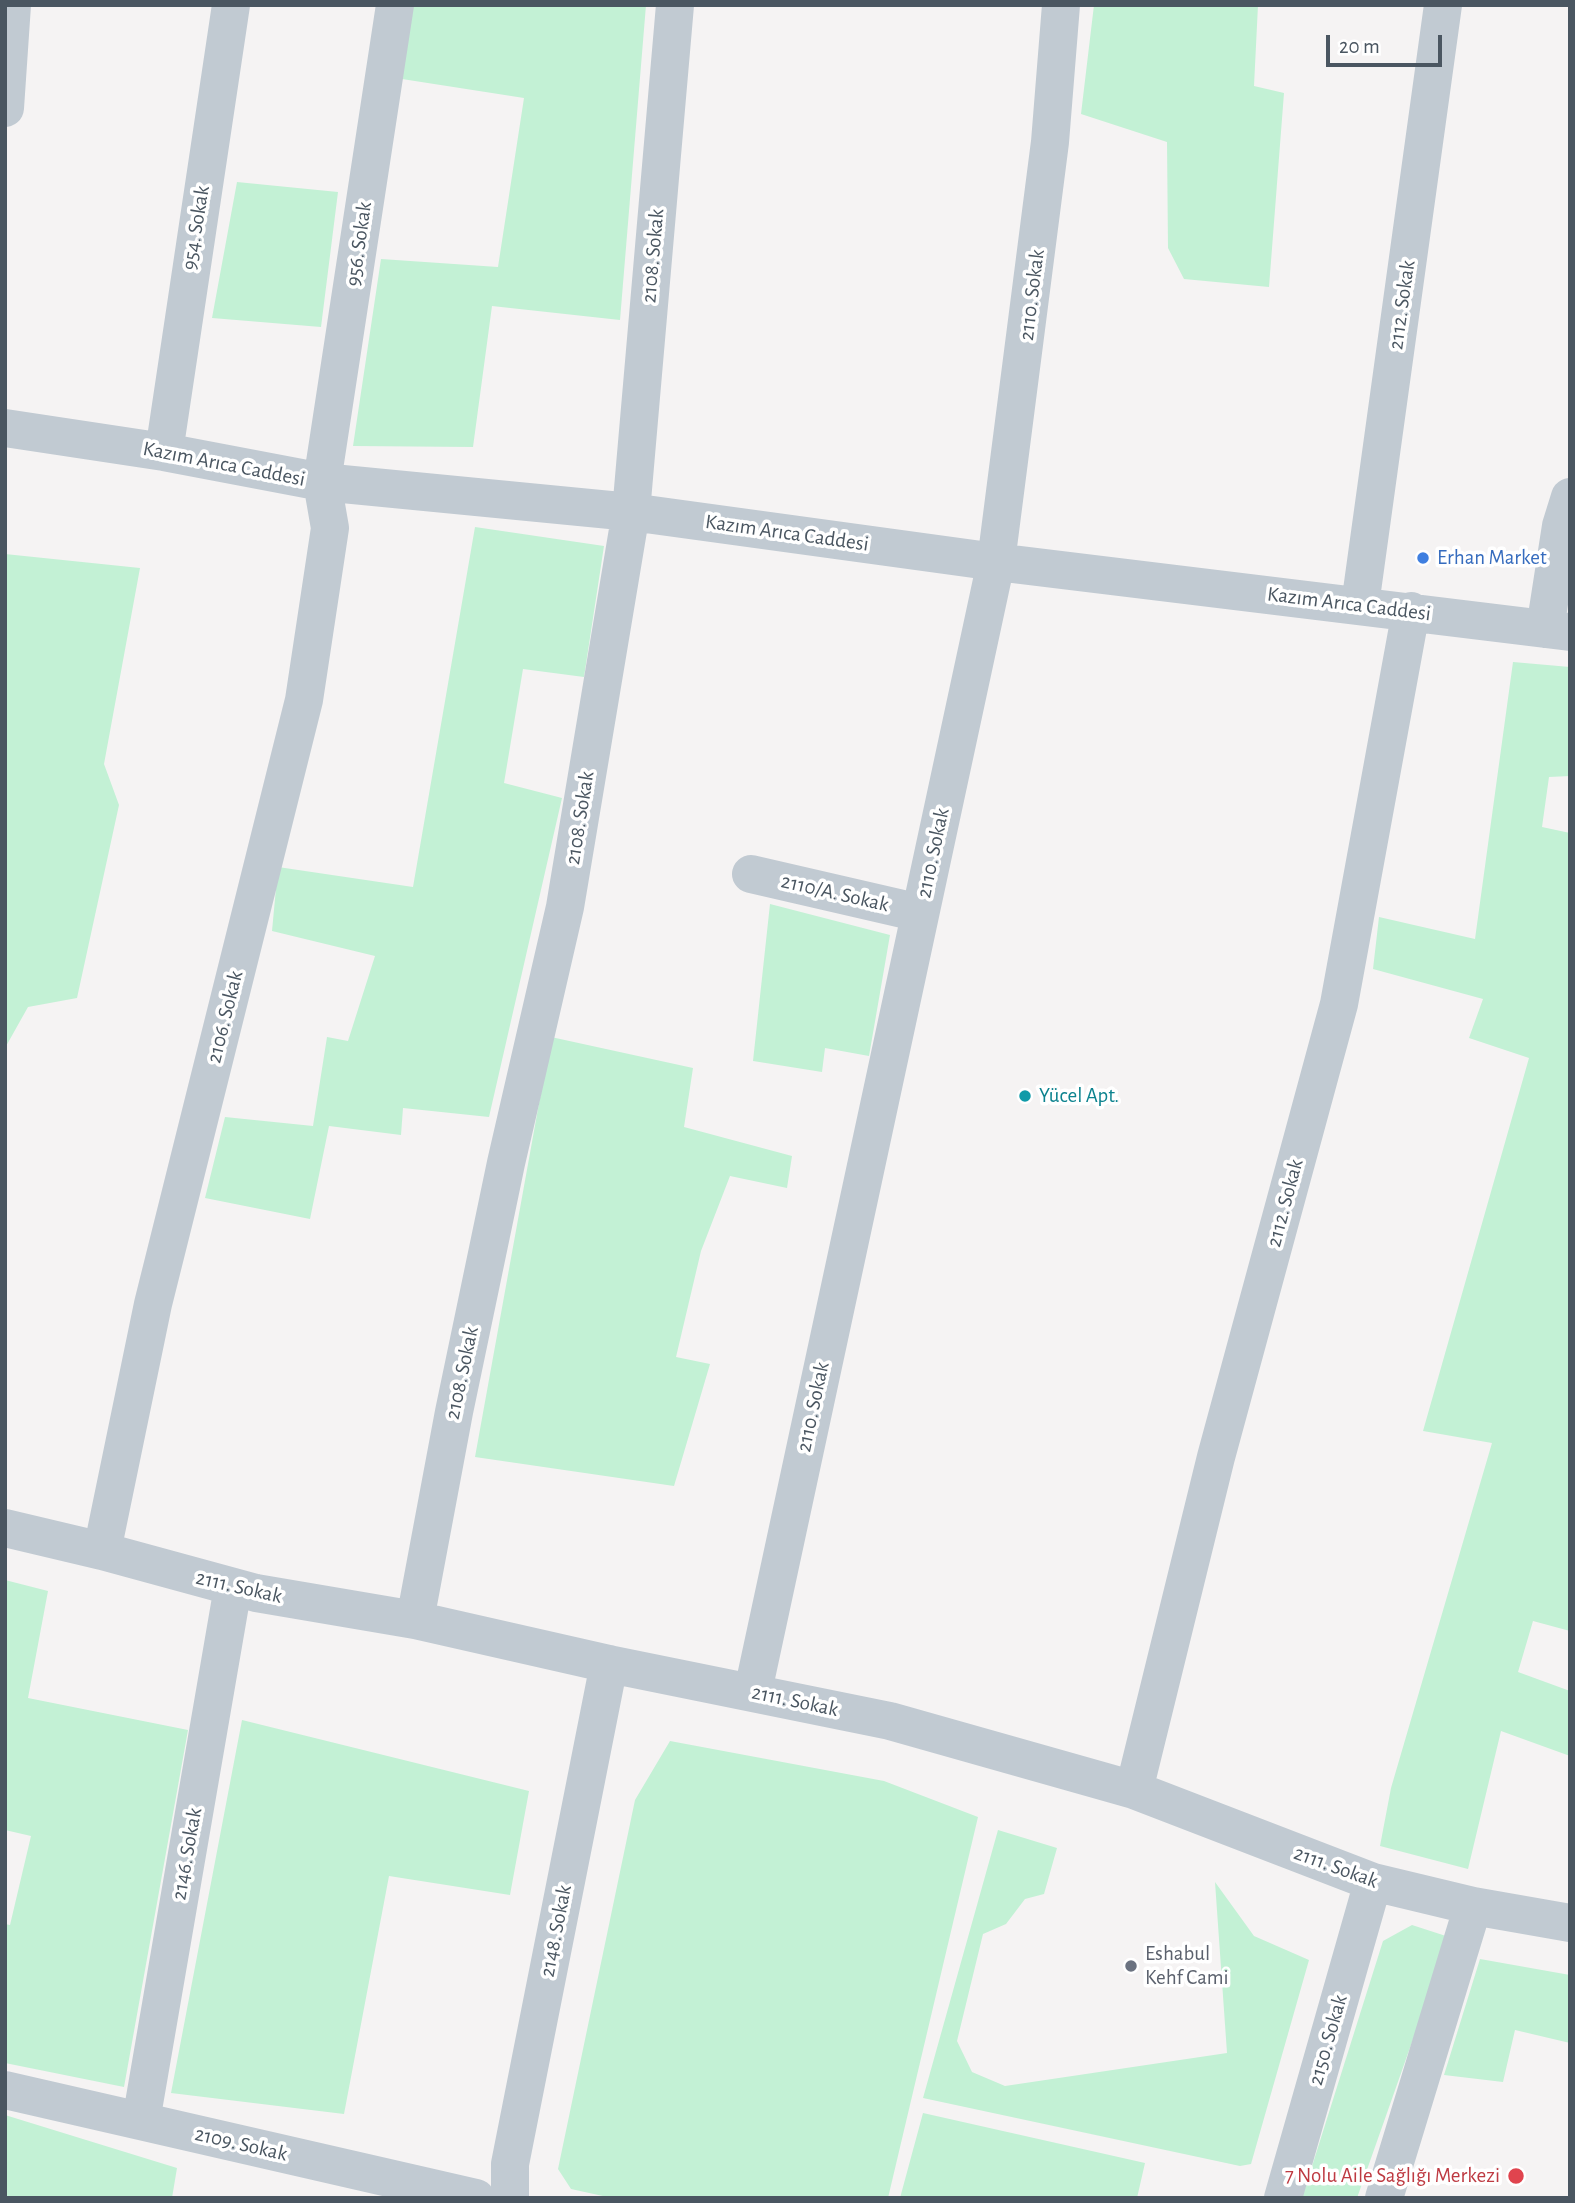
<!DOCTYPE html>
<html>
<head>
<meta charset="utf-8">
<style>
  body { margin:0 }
  #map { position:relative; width:1575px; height:2203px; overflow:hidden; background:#f5f3f3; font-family:"Alegreya Sans",sans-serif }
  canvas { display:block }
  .frame { position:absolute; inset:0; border:7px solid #4a5661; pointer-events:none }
  .scale { position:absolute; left:1326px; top:35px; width:116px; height:32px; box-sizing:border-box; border:4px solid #4a5661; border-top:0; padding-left:9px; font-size:21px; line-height:24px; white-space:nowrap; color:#4a5661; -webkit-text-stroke:5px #fff; paint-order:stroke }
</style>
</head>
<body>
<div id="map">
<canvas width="1575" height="2203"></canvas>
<div class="frame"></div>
<div class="scale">20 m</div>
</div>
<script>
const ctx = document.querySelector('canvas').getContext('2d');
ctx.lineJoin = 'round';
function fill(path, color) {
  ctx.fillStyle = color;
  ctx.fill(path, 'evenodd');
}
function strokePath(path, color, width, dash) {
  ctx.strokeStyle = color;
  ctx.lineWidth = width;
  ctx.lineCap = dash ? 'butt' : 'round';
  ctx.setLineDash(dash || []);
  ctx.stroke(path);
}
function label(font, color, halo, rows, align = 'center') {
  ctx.font = font + ' "Alegreya Sans",sans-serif';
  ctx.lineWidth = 7;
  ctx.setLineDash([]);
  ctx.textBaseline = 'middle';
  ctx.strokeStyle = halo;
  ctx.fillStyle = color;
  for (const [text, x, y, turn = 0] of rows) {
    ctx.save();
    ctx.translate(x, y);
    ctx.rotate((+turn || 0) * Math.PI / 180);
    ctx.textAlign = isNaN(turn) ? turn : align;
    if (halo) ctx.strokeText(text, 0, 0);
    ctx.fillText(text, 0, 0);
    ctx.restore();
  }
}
const green = new Path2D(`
  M 413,5 L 646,5 L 620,320 L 492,306 L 473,447 L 353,446 L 381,259 L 498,267 L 524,98 L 402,79 Z
  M 1094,5 L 1258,5 L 1254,86 L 1284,93 L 1269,287 L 1184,279 L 1168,248 L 1167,142 L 1081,114 Z
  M 237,182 L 338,192 L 321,327 L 212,318 Z
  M 475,527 L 604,546 L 584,677 L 523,669 L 504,783 L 562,798 L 489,1117 L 403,1108 L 401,1135 L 329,1126 L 310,1219 L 205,1198 L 225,1117 L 313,1126 L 327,1037 L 348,1041 L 375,956 L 272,931 L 278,867 L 413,887 Z
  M 5,554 L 140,568 L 104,764 L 119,805 L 77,998 L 28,1007 L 5,1048 Z
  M 1513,662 L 1570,667 L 1570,776 L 1549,777 L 1542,827 L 1570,833 L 1570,1631 L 1533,1621 L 1518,1672 L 1570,1691 L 1570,1756 L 1501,1731 L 1468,1869 L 1380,1846 L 1391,1788 L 1492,1443 L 1423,1431 L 1529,1058 L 1469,1038 L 1483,999 L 1373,969 L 1379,917 L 1475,939 Z
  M 770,904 L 890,935 L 869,1056 L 825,1048 L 822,1072 L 753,1061 Z
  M 551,1037 L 693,1068 L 684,1127 L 792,1156 L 787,1188 L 730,1176 L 701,1251 L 676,1357 L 710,1364 L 674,1486 L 475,1457 Z
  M 5,1580 L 48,1591 L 28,1698 L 188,1730 L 124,2087 L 5,2063 L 5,1924 L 10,1925 L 31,1836 L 5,1830 Z
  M 242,1720 L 529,1791 L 510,1895 L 389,1876 L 344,2114 L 171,2093 Z
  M 670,1741 L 884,1781 L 978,1817 L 888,2198 L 612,2198 L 571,2189 L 558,2169 L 635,1800 Z
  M 998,1830 L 1057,1848 L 1044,1894 L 1025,1899 L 1006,1924 L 983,1934 L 957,2041 L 972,2072 L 1005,2086 L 1227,2053 L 1215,1882 L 1254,1936 L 1309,1960 L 1251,2164 L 1240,2166 L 923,2098 Z
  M 1412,1925 L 1449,1937 L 1357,2198 L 1302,2198 L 1383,1941 Z
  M 1480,1959 L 1570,1975 L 1570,2043 L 1515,2030 L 1503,2082 L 1444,2075 Z
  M 923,2113 L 1145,2163 L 1137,2198 L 900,2198 Z
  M 5,2115 L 177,2168 L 172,2198 L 5,2198 Z`);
const minor = new Path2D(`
  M 5,108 L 12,5
  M 5,428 L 164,452 L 322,482 L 631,512 L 996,562 L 1570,632
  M 164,452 L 231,5
  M 1360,605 L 1443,5
  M 1545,629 L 1561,526 L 1570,497
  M 751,874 L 920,913
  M 5,1528 L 102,1551 L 256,1593 L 415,1620 L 609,1664 L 890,1721 L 1134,1790 L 1373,1882 L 1473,1906 L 1570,1923
  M 102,1551 L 153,1304 L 304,700 L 330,528 L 322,482 L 395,5
  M 415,1620 L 454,1412 L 506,1163 L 565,907 L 631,512 L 675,5
  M 753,1691 L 996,562 L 1050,142 L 1061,5
  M 1134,1790 L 1216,1457 L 1339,1004 L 1411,611
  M 5,2090 L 476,2198
  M 141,2121 L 233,1587
  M 510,2198 L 510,2164 L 609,1664
  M 1283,2198 L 1373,1882
  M 1384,2198 L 1473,1906`);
const markers = [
  [1423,558,7,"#3f7fe0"],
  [1025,1096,7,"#0f9aa8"],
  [1131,1966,7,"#6b7280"],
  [1516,2176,9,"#e0444e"]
];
const streetNames = [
  ["954. Sokak",196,228,-81],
  ["956. Sokak",359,244,-82],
  ["2108. Sokak",653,256,-85],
  ["2110. Sokak",1032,295,-83],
  ["2112. Sokak",1402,305,-82],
  ["Kazım Arıca Caddesi",224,464,11],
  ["Kazım Arıca Caddesi",787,533,8],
  ["Kazım Arıca Caddesi",1349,604,7],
  ["2108. Sokak",580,818,-81],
  ["2110. Sokak",933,853,-78],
  ["2110/A. Sokak",835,893,13],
  ["2106. Sokak",225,1017,-76],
  ["2112. Sokak",1285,1203,-75],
  ["2108. Sokak",462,1373,-78],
  ["2110. Sokak",813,1407,-78],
  ["2111. Sokak",239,1587,13],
  ["2111. Sokak",795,1701,12],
  ["2146. Sokak",187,1854,-80],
  ["2111. Sokak",1336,1867,20],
  ["2148. Sokak",556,1931,-79],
  ["2150. Sokak",1328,2040,-74],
  ["2109. Sokak",241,2144,13]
];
const shopNames = [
  ["Erhan Market",1437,558]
];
const cultureNames = [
  ["Yücel Apt.",1039,1096]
];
const worshipNames = [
  ["Eshabul",1145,1954],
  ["Kehf Cami",1145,1978]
];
const healthNames = [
  ["7 Nolu Aile Sağlığı Merkezi",1500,2176]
];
fill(green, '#c3f1d5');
strokePath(minor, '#c1cad2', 38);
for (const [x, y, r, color] of markers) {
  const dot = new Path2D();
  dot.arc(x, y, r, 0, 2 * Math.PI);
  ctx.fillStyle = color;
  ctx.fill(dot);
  strokePath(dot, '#fff', 2.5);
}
label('21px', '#4a5661', '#fff', streetNames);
label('21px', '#366cbe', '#fff', shopNames, 'left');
label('21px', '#0d838f', '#fff', cultureNames, 'left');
label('21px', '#5b616d', '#fff', worshipNames, 'left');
label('21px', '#be3a42', '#fff', healthNames, 'right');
</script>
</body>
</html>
